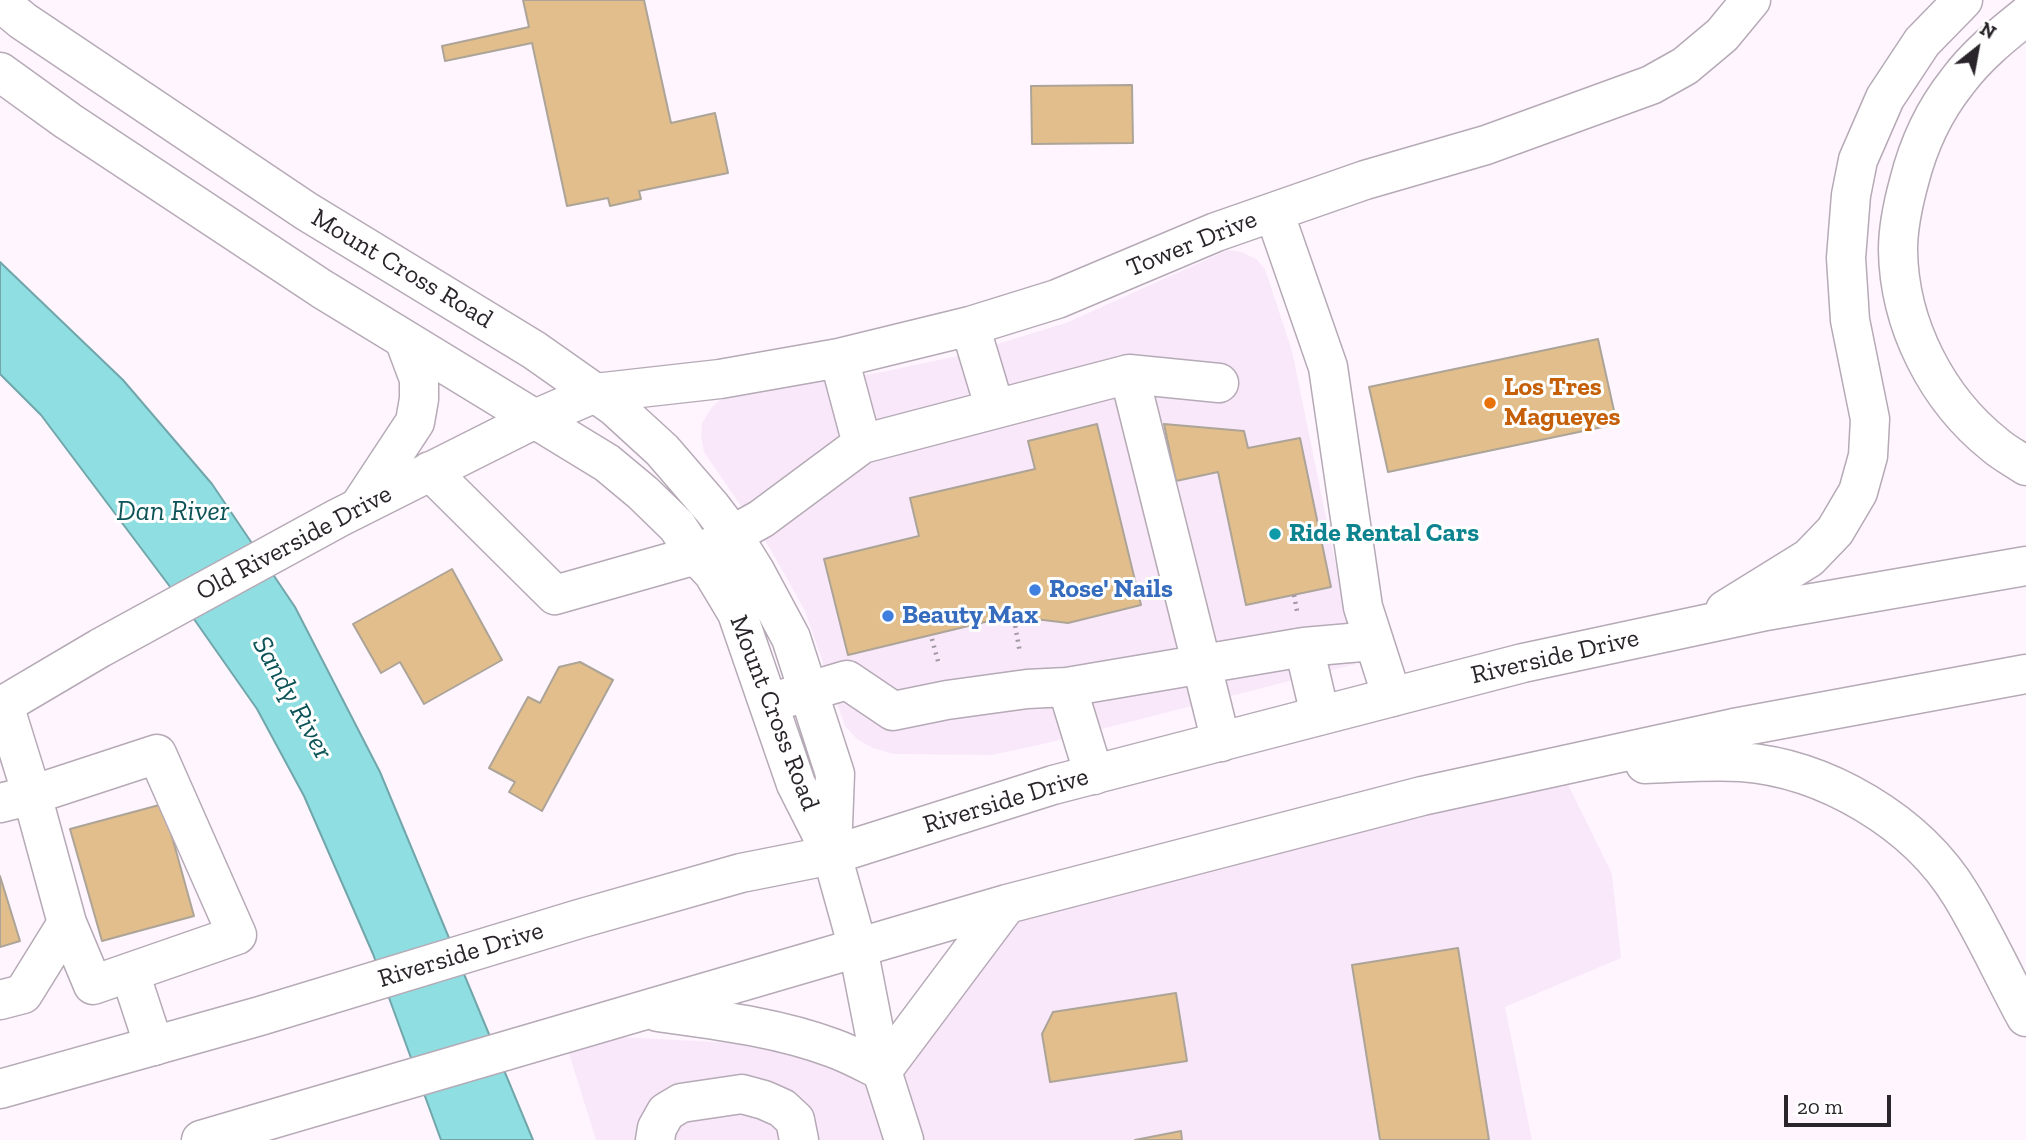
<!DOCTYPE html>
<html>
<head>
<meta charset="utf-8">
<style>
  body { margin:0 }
  #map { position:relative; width:2026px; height:1140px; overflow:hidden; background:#fff5ff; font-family:"Zilla Slab",serif }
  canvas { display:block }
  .north { position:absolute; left:1942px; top:14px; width:70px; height:70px; -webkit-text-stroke:5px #fff; paint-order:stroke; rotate:31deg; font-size:19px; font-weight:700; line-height:28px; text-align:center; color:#2a252a }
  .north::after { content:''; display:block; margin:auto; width:24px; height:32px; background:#2a252a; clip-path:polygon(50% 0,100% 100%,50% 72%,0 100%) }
  .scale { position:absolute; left:1784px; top:1095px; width:107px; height:32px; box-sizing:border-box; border:4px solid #2a252a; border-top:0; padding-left:9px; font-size:21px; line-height:24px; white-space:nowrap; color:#2a252a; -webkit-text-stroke:5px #fff; paint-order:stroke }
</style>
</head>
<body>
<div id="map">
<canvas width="2026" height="1140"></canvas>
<div class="north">N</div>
<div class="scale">20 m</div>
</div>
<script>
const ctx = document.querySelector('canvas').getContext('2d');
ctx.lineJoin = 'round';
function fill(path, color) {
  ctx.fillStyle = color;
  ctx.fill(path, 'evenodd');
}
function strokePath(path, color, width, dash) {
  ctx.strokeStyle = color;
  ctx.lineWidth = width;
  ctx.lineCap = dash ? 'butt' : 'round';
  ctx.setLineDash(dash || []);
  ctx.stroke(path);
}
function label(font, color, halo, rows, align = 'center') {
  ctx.font = font + ' "Zilla Slab",serif';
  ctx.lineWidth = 6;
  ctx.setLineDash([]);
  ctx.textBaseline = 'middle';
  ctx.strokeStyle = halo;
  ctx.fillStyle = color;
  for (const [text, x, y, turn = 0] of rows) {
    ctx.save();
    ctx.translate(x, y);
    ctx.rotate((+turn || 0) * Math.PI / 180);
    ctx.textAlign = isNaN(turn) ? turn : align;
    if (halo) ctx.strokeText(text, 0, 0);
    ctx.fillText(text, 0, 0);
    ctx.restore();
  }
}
const built = new Path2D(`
  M 1228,250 L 1242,252 L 1256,259 L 1265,269 L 1292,351 L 1356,664 L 1039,745 L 991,755 L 894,754 L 873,748 L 857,739 L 845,726 L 805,611 L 769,547 L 704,452 L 701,436 L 702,423 L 712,407 L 725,396 L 877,373 L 958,356 L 1066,323 Z
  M 1559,766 L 1612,874 L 1621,958 L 1505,1007 L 1532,1140 L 596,1140 L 563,1034 L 771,1045 L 907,1033 L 1007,904 Z`);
const water = new Path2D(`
  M 0,262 L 123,380 L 212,484 L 295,607 L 380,772 L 533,1140 L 441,1140 L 373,954 L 304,796 L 257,709 L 189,612 L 41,415 L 0,374 Z`);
const building = new Path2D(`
  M 523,0 L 644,0 L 671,123 L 715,113 L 728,173 L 639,191 L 641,199 L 610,206 L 608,198 L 567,206 L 532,43 L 445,61 L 442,46 L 529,27 Z
  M 1132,85 L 1133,143 L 1032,144 L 1031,86 Z
  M 1598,339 L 1617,424 L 1388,472 L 1369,387 Z
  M 1097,424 L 1141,605 L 1068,623 L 1010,616 L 848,655 L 824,559 L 919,536 L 910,498 L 1035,469 L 1028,441 Z
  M 1164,424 L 1244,431 L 1248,448 L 1300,438 L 1331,587 L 1246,605 L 1218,472 L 1176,481 Z
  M 452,569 L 502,660 L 424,704 L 400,662 L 381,673 L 353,624 Z
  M 580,662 L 613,680 L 542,811 L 509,792 L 515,782 L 489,768 L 528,697 L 540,703 L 559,667 Z
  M 163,804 L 194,916 L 102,941 L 70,829 Z
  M 0,876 L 20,941 L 0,947 Z
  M 1458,948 L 1489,1140 L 1380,1140 L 1352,965 Z
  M 1176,993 L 1187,1061 L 1050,1082 L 1042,1034 L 1053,1012 Z
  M 1181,1131 L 1182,1140 L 1135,1140 Z`);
const path = new Path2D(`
  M 1294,595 L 1297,611
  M 1014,619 L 1020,653
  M 932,639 L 939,665`);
const minor = new Path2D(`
  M 1274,212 L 1328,367 L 1363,607 L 1392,697
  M 970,326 L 995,409
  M 839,358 L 862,444
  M 1129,374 L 1221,742
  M 430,471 L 555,595 L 696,555 L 761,519 L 862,444 L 1129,374 L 1219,383
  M 1304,647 L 1320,715
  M 1067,687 L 1094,775
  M 769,703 L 847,680 L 893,711 L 947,700 L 1027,689 L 1067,687 L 1304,647 L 1373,641
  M 0,707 L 100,648 L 338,518 L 535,419 L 595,393 L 720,379 L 839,358 L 970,326 L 1057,299 L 1216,232 L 1365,180 L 1486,145 L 1651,85 L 1685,66 L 1722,35 L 1751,0
  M 0,803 L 32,795 L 157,754 L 237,935 L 93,985 L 67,923
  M 858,948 L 882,1071 L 904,1140
  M 130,973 L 154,1046
  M 0,1000 L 23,994 L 67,923 L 32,795 L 4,705
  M 655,1140 L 657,1128 L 666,1112 L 681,1103 L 742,1094 L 764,1100 L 782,1108 L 795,1120 L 799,1140`);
const major = new Path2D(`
  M 0,2 L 23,21 L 306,211 L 534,350 L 615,407 L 662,450 L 712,508 L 732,534 L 755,571 L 791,638 L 835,774 L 832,852
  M 2026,16 C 2001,36 1976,56 1957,82 C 1934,111 1918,146 1909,182 C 1903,204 1898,227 1898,250 C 1899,325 1937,399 1995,445 C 2004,453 2016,459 2026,466
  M 0,72 L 68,121 L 322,289 L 607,463 L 643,493 L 677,526 L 696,555 L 713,573 L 737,613 L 796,784 L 832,855 L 858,948
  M 359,507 L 415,422 L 419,399 L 419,379 L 404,339
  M 1725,610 L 1809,558 L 1835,531 L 1858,492 L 1868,456 L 1870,419 L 1850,320 L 1846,258 L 1851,195 L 1858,160 L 1885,98 L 1922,42 L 1963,0
  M 1645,764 C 1676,763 1709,760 1741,762 C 1825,768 1917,822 1961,895 C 1985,934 2004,977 2026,1017
  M 658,1012 C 716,1020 777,1027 833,1048 C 850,1054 866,1063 882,1071 L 1007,904
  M 0,1089 L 260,1016 L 579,919 L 741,873 L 832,855 L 1053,785 L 1523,663 L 1766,611 L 2026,566
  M 201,1140 L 1007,904 L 1422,796 L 1734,728 L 2026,674`);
const markers = [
  [1490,403,7,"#e8710a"],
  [1275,534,7,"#0f9aa8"],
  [1035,590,7,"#3f7fe0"],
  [888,616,7,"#3f7fe0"]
];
const streetNames = [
  ["Tower Drive",1192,244,-22],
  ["Mount Cross Road",402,269,31],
  ["Old Riverside Drive",294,543,-28],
  ["Riverside Drive",1555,657,-13],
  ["Mount Cross Road",774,713,69],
  ["Riverside Drive",1006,801,-17],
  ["Riverside Drive",461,955,-17]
];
const foodNames = [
  ["Los Tres",1504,388],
  ["Magueyes",1504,418]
];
const cultureNames = [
  ["Ride Rental Cars",1289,534]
];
const shopNames = [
  ["Rose' Nails",1049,590],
  ["Beauty Max",902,616]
];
const waterNames = [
  ["Dan River",173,512],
  ["Sandy River",292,698,61]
];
fill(built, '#f9e8fa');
fill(water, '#8fdee2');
strokePath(water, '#71a6ab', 2);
fill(building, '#e2be8c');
strokePath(building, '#ada498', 2);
strokePath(minor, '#b5aab6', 41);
strokePath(major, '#b5aab6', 41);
strokePath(path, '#a29aa2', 4.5, [2, 5]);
strokePath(minor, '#fff', 38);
strokePath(major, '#fff', 38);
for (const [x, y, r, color] of markers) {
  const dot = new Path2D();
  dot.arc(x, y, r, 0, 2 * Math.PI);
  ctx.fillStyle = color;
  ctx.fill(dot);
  strokePath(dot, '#fff', 2.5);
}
label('26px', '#2a252a', '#fff', streetNames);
label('bold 26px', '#c56008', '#fff', foodNames, 'left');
label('bold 26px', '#0d838f', '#fff', cultureNames, 'left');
label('bold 26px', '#366cbe', '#fff', shopNames, 'left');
label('italic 28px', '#0c5357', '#fff', waterNames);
</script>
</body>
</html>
